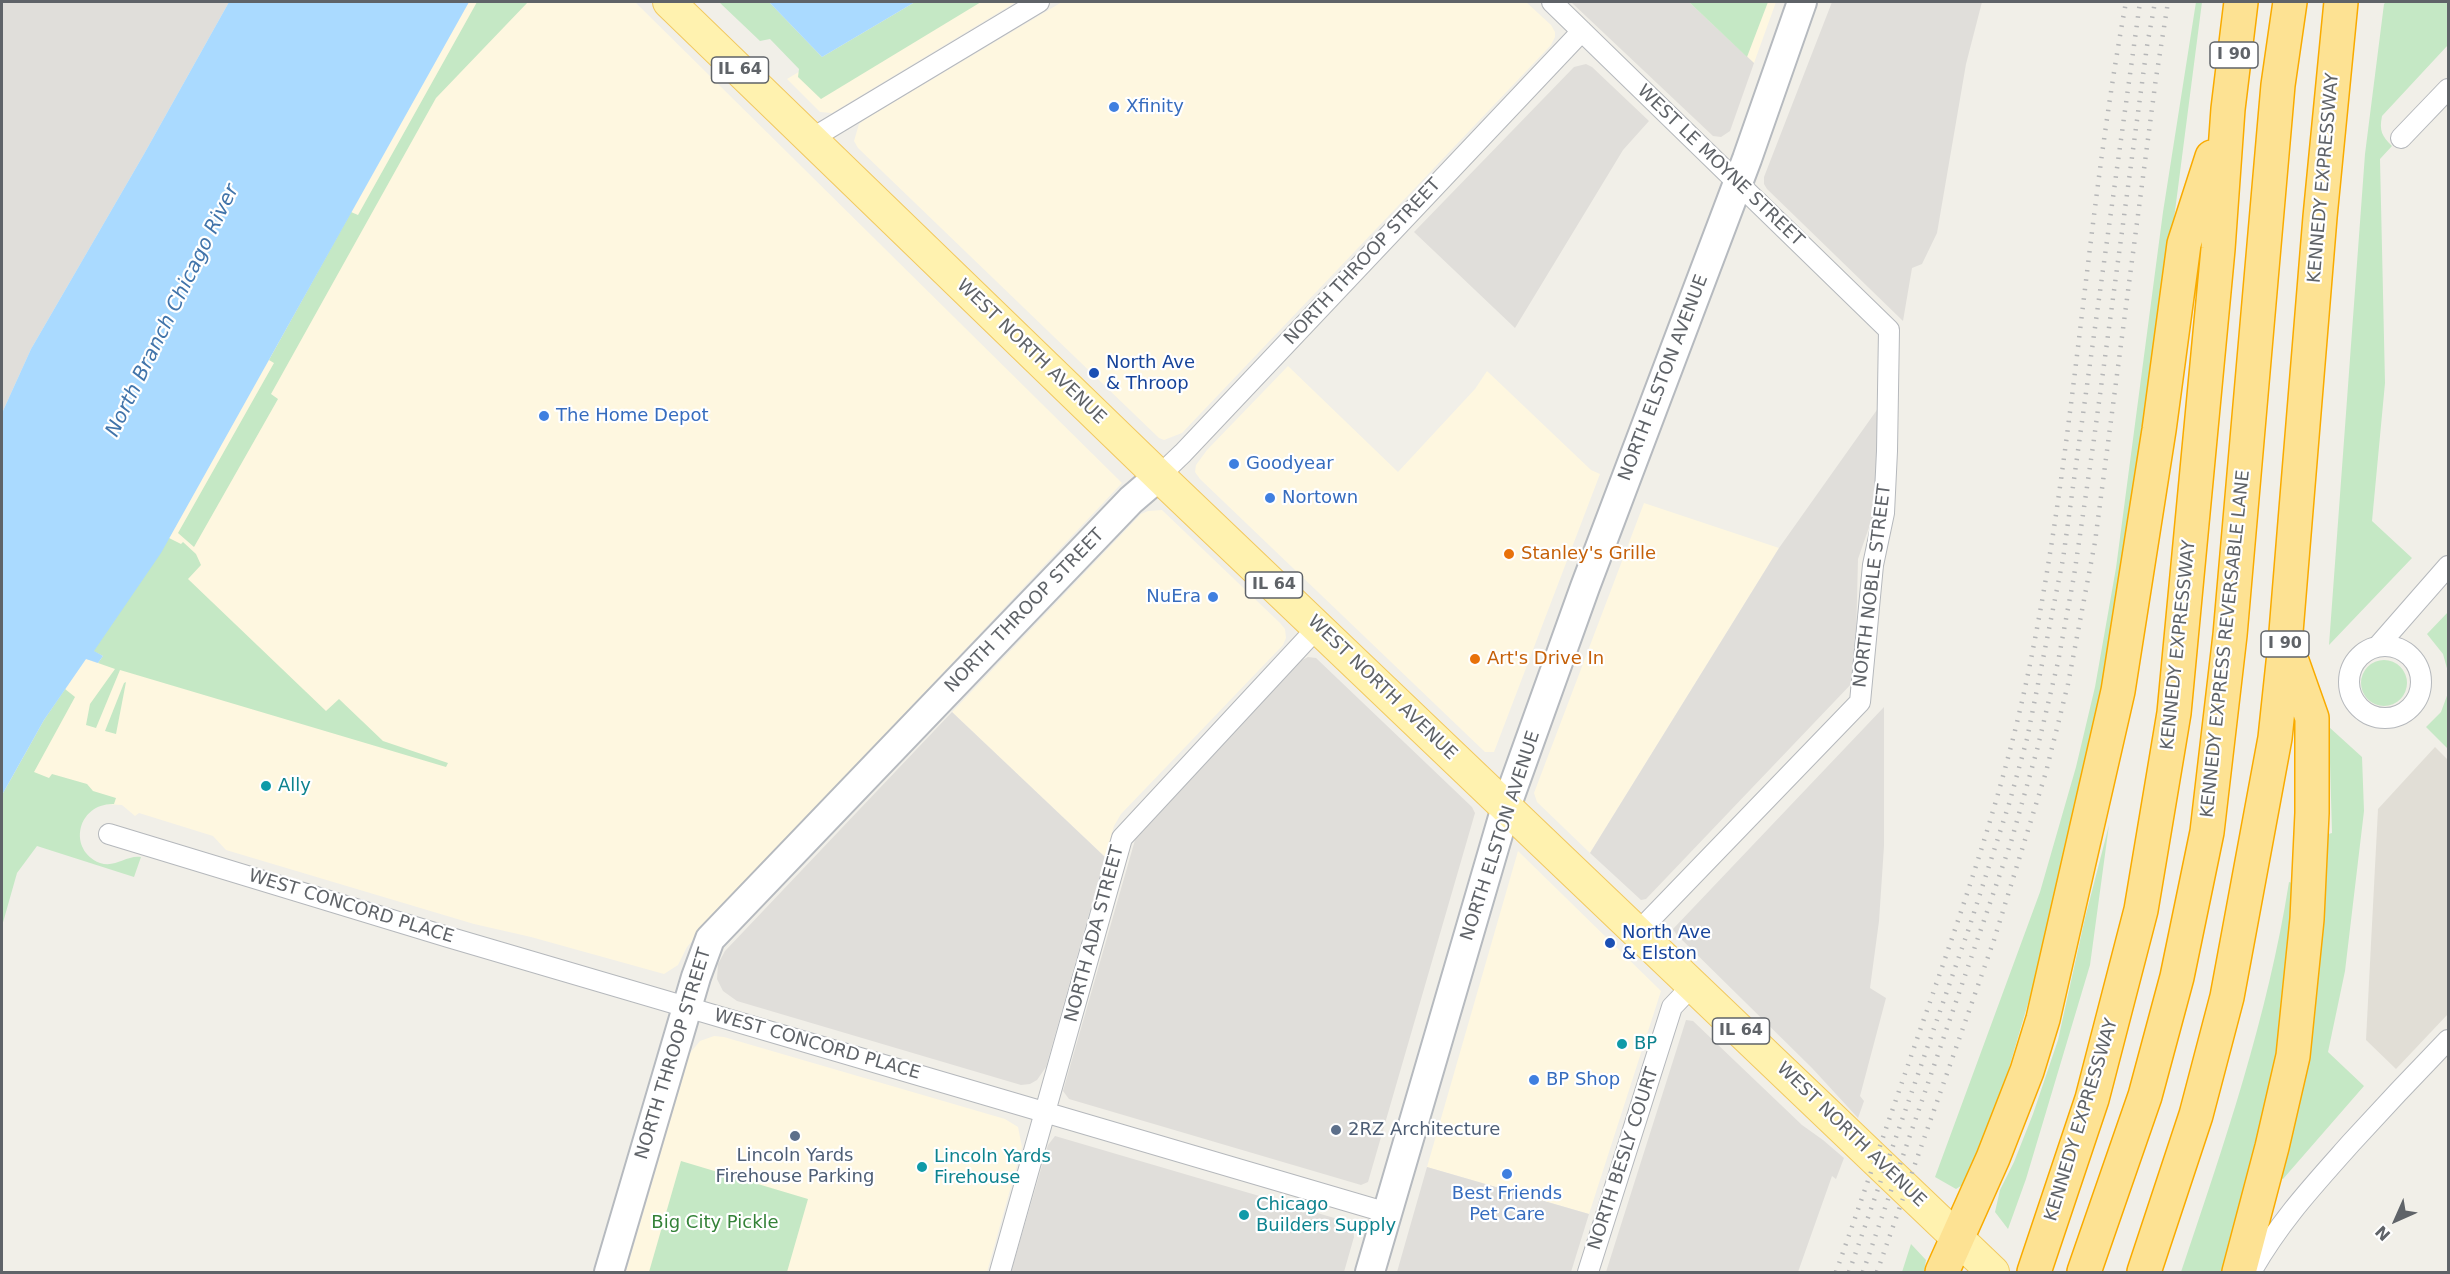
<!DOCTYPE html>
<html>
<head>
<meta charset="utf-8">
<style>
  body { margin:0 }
  #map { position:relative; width:2450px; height:1274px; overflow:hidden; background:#f1efe8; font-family:"DejaVu Sans",sans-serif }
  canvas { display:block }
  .frame { position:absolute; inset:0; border:3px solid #5f6368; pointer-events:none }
  .north { position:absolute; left:2366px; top:1190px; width:60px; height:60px; -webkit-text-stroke:4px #fff; paint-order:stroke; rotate:225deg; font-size:16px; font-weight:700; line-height:24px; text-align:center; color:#5f6368 }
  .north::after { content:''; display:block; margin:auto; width:21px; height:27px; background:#5f6368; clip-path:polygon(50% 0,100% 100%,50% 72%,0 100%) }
</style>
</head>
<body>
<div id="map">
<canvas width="2450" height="1274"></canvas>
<div class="frame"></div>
<div class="north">N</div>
</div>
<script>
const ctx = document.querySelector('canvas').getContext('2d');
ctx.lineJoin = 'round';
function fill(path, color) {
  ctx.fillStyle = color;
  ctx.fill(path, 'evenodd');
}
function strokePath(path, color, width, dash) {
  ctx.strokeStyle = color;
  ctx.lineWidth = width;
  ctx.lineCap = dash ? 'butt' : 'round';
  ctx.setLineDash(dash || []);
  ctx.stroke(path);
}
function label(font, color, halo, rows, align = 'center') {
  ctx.font = font + ' "DejaVu Sans",sans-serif';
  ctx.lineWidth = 4.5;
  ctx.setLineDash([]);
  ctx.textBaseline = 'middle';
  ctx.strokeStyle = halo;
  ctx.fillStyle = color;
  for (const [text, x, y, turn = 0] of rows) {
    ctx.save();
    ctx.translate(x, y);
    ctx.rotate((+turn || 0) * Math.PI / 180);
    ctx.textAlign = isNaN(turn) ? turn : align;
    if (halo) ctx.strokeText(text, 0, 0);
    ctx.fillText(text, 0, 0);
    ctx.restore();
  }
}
const commercial = new Path2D(`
  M 469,2 L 635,2 L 1122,483 L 713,916 L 687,947 L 678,965 L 664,974 L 531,937 L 474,924 L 226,850 L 213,836 L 139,813 L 135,816 L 122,805 L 104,804 L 94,808 L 87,814 L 82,823 L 2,797 L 17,767 L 65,689 L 86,659 L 97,663 Z
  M 915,2 L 1016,2 L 832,113 L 820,112 L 787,79 Z
  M 1062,2 L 1526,2 L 1551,25 L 1555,32 L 1555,37 L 1551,45 L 1182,433 L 1164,440 L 1159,438 L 858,148 L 854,141 L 859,124 L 866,119 Z
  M 1689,2 L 1776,2 L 1754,63 L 1747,57 Z
  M 1288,366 L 1398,472 L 1475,389 L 1487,371 L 1591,470 L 1600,474 L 1494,752 L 1485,752 L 1200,479 L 1195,472 L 1196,465 L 1207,450 Z
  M 1644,503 L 1779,548 L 1590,853 L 1537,802 L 1534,793 Z
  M 1162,510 L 1280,623 L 1285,629 L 1286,638 L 1283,645 L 1121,814 L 1114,826 L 1105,857 L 952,712 L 1141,514 L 1148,511 Z
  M 1518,851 L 1661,991 L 1589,1214 L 1427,1167 Z
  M 714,1036 L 724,1037 L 1005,1119 L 1018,1127 L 1022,1147 L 987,1272 L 626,1272 L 690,1053 L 700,1041 Z`);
const industrial = new Path2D(`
  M 2,2 L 229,2 L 144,154 L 31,349 L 2,413 Z
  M 1571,2 L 1689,2 L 1754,63 L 1730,131 L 1721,137 L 1713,136 Z
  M 1832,2 L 1982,2 L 1966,64 L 1937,233 L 1922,264 L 1912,268 L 1903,321 L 1767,189 L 1764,184 L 1764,177 Z
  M 1586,64 L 1592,67 L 1649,121 L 1623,150 L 1515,328 L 1414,232 L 1574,67 Z
  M 1879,407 L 1875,510 L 1858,559 L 1855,680 L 1646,899 L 1641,900 L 1590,853 L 1779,548 Z
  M 1308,657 L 1316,658 L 1472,807 L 1475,813 L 1368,1182 L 1361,1185 L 1069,1099 L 1063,1091 L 1137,833 L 1298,662 Z
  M 1884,707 L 1884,846 L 1879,921 L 1870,988 L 1886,998 L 1860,1096 L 1864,1101 L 1858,1118 L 1812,1068 L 1676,934 L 1673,929 Z
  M 952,712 L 1105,857 L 1046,1067 L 1037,1080 L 1030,1084 L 1021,1085 L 737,1001 L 723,991 L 717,979 L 718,964 L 725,951 Z
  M 1686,1020 L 1693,1021 L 1802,1125 L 1823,1140 L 1844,1158 L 1836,1179 L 1832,1176 L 1798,1272 L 1606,1272 Z
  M 1055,1136 L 1348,1222 L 1353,1226 L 1354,1237 L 1344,1272 L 1011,1272 L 1048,1145 Z
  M 1427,1167 L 1589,1214 L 1571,1272 L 1397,1272 Z`);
const education = new Path2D(`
  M 2435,747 L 2448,760 L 2448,1014 L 2396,1069 L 2366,1040 L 2378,809 Z`);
const green = new Path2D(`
  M 477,2 L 528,2 L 436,98 L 271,394 L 278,399 L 194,547 L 178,533 L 274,363 L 269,360 L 351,212 L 358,215 Z
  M 719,2 L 769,2 L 822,57 L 915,2 L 981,2 L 821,99 L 798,77 L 799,69 L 770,39 L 760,41 Z
  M 1689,2 L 1768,2 L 1747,57 Z
  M 2196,2 L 2202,2 L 2151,397 L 2117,624 L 2081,802 L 2034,983 L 2004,1085 L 1964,1184 L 1956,1189 L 1935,1177 L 2040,892 L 2076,767 L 2095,687 L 2116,568 L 2163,212 Z
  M 2386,2 L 2448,2 L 2448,45 L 2382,116 C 2379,131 2382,136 2392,146 L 2380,159 L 2385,383 L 2372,521 L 2412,558 L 2329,645 L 2365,154 L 2384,4 Z
  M 169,538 L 181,544 L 183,542 L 196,554 L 201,565 L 188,579 L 326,711 L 339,699 L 383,741 L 448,763 L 446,767 L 120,670 L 96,728 L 86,725 L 90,704 L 115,669 L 98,663 L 103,656 L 93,651 Z
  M 2448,612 L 2448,672 L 2443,654 L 2427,634 Z
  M2361 683a23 23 0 1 1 46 0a23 23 0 1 1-46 0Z
  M 126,682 L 116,734 L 105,731 L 124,683 Z
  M 65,689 L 75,697 L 34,772 L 49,778 L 52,774 L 87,784 L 93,791 L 116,798 L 114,804 C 77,803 67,850 100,863 C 116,868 126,855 141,857 L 134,877 L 37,846 L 17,873 L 2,926 L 2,795 L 44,720 Z
  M 2448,693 L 2448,749 L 2426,727 L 2441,712 Z
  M 2329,727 L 2362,757 L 2364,811 L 2345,971 L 2328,1052 L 2364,1086 L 2283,1179 L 2278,1177 L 2325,835 L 2332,833 Z
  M 2109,825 L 2090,965 L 2026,1179 L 2008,1229 L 1995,1212 L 2000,1190 L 2014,1162 L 2033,1114 L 2058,1040 L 2085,918 Z
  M 2289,882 L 2299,885 L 2292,991 L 2229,1272 L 2181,1272 C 2224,1145 2268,1016 2289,882 Z
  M 681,1161 L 808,1199 L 787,1272 L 649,1272 Z
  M 1911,1244 L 1926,1260 L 1924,1272 L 1902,1272 Z`);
const water = new Path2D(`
  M 229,2 L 469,2 L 161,553 L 94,651 L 103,656 L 98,663 L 86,659 L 44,720 L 2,795 L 2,413 L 31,349 L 144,154 Z
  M 769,2 L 915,2 L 822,57 Z`);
const street = new Path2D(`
  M 1552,2 L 1889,330 L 1887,451 L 1884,513 L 1873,565 L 1860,702 L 1638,932
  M 2401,138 L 2448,89
  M 811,139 L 1039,2
  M 1159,476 L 1183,453 L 1582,31
  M2349 682a36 36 0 1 1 72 0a36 36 0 1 1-72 0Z
  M 2378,646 L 2448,566
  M 109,834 L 448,937 L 1388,1213
  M 1000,1272 L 1122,838 L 1318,627
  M 1588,1272 L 1672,1007 L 1693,985
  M 2251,1272 C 2280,1221 2312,1187 2351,1143 C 2383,1108 2415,1074 2448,1040`);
const secondary = new Path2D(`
  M 609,1272 L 696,977 L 710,939 L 1131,500 L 1159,476
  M 1370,1272 L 1506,807 L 1585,587 L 1747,159 L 1802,2`);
const primary = new Path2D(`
  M 669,2 L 1159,476 L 1993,1272`);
const highway = new Path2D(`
  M 1942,1272 L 1993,1158 L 2027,1071 L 2043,1019 L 2118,691 L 2159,430 L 2184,244 L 2212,157
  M 2034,1272 L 2092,1099 L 2141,910 L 2174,713 L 2218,249 L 2228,109 L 2241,2
  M 2084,1272 L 2145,1096 L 2177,977 L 2207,832 L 2230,635 L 2278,85 L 2290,2
  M 2144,1272 L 2196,1115 L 2227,997 L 2275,738 L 2285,644 L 2320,217 L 2341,2
  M 2239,1272 L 2272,1147 L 2293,1056 L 2307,919 L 2312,813 L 2312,718 L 2288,650`);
const rail = new Path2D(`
  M 1836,1272 C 1868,1182 1899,1090 1931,999 C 1970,887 2008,776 2031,659 C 2075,442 2086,219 2126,2
  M 1849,1272 L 1969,928 L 2009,804 L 2027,739 L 2063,559 L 2140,2
  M 1863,1272 L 2011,842 L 2037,750 L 2058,662 L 2074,576 L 2094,439 L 2147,46 L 2155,2
  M 1877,1272 L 1994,940 L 2046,772 L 2068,684 L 2095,542 L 2156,78 L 2168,2`);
const markers = [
  [1114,107,6,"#3f7fe0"],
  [1094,373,6,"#1a4fb4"],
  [544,416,6,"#3f7fe0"],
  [1234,464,6,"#3f7fe0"],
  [1270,498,6,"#3f7fe0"],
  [1509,554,6,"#e8710a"],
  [1213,597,6,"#3f7fe0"],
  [1475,659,6,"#e8710a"],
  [266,786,6,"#0f9aa8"],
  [1610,943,6,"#1a4fb4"],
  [1622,1044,6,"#0f9aa8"],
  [1534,1080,6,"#3f7fe0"],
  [1336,1130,6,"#5c6f8a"],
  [795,1136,6,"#5c6f8a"],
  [922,1167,6,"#0f9aa8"],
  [1507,1174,6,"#3f7fe0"],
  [1244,1215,6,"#0f9aa8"]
];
const shields = [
  [2234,55,48],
  [740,70,57],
  [1274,585,57],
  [2285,644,48],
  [1741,1031,57]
];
const shieldNames = [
  ["I 90",2234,55],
  ["IL 64",740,70],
  ["IL 64",1274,585],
  ["I 90",2285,644],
  ["IL 64",1741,1031]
];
const shopNames = [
  ["Xfinity",1126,107],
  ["The Home Depot",556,416],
  ["Goodyear",1246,464],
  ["Nortown",1282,498],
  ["NuEra",1201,597,"right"],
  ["BP Shop",1546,1080],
  ["Best Friends",1507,1194,"center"],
  ["Pet Care",1507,1215,"center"]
];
const streetNames = [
  ["WEST LE MOYNE STREET",1720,166,44],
  ["KENNEDY EXPRESSWAY",2324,178,-85],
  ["NORTH THROOP STREET",1363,262,-47],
  ["WEST NORTH AVENUE",1031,352,44],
  ["NORTH ELSTON AVENUE",1664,378,-69],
  ["NORTH NOBLE STREET",1873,586,-83],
  ["NORTH THROOP STREET",1025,611,-46],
  ["KENNEDY EXPRESS REVERSABLE LANE",2226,644,-84],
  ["KENNEDY EXPRESSWAY",2179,645,-84],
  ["WEST NORTH AVENUE",1382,688,44],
  ["NORTH ELSTON AVENUE",1501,836,-72],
  ["WEST CONCORD PLACE",351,907,17],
  ["NORTH ADA STREET",1095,934,-75],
  ["WEST CONCORD PLACE",817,1045,16],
  ["NORTH THROOP STREET",674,1054,-73],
  ["KENNEDY EXPRESSWAY",2082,1120,-73],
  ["WEST NORTH AVENUE",1851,1135,44],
  ["NORTH BESLY COURT",1624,1159,-72]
];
const transitNames = [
  ["North Ave",1106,363],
  ["& Throop",1106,384],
  ["North Ave",1622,933],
  ["& Elston",1622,954]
];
const foodNames = [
  ["Stanley's Grille",1521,554],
  ["Art's Drive In",1487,659]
];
const cultureNames = [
  ["Ally",278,786],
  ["BP",1634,1044],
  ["Lincoln Yards",934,1157],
  ["Firehouse",934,1178],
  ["Chicago",1256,1205],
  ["Builders Supply",1256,1226]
];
const serviceNames = [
  ["2RZ Architecture",1348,1130],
  ["Lincoln Yards",795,1156,"center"],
  ["Firehouse Parking",795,1177,"center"]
];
const parkNames = [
  ["Big City Pickle",715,1223]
];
const waterNames = [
  ["North Branch Chicago River",173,311,-64]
];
fill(commercial, '#fef7e0');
fill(industrial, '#e0deda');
fill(education, '#e1ded6');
fill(green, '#c5e8c5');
fill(water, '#aadaff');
strokePath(street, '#b5b8bc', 22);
strokePath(secondary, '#b6babf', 32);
strokePath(primary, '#f2c960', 34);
strokePath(highway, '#f9ab00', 36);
strokePath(street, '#fff', 20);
strokePath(secondary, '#fff', 28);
strokePath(primary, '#fff2af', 32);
strokePath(highway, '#fde293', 33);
strokePath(rail, '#b6b7b8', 4.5, [1.5, 8]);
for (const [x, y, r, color] of markers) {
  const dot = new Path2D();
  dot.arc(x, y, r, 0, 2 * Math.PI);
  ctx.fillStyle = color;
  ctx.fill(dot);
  strokePath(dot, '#fff', 2);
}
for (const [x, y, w] of shields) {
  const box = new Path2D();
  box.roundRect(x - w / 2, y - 13, w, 26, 4.5);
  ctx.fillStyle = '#fff';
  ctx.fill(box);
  strokePath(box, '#5f6368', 1.5);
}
label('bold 16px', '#5f6368', null, shieldNames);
label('18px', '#366cbe', '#fff', shopNames, 'left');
label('18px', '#5f6368', '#fff', streetNames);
label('18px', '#164399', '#fff', transitNames, 'left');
label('18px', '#c56008', '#fff', foodNames, 'left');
label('18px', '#0d838f', '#fff', cultureNames, 'left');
label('18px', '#4e5e75', '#fff', serviceNames, 'left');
label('18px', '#348238', '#fff', parkNames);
label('italic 20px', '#4174aa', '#fff', waterNames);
</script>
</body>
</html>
